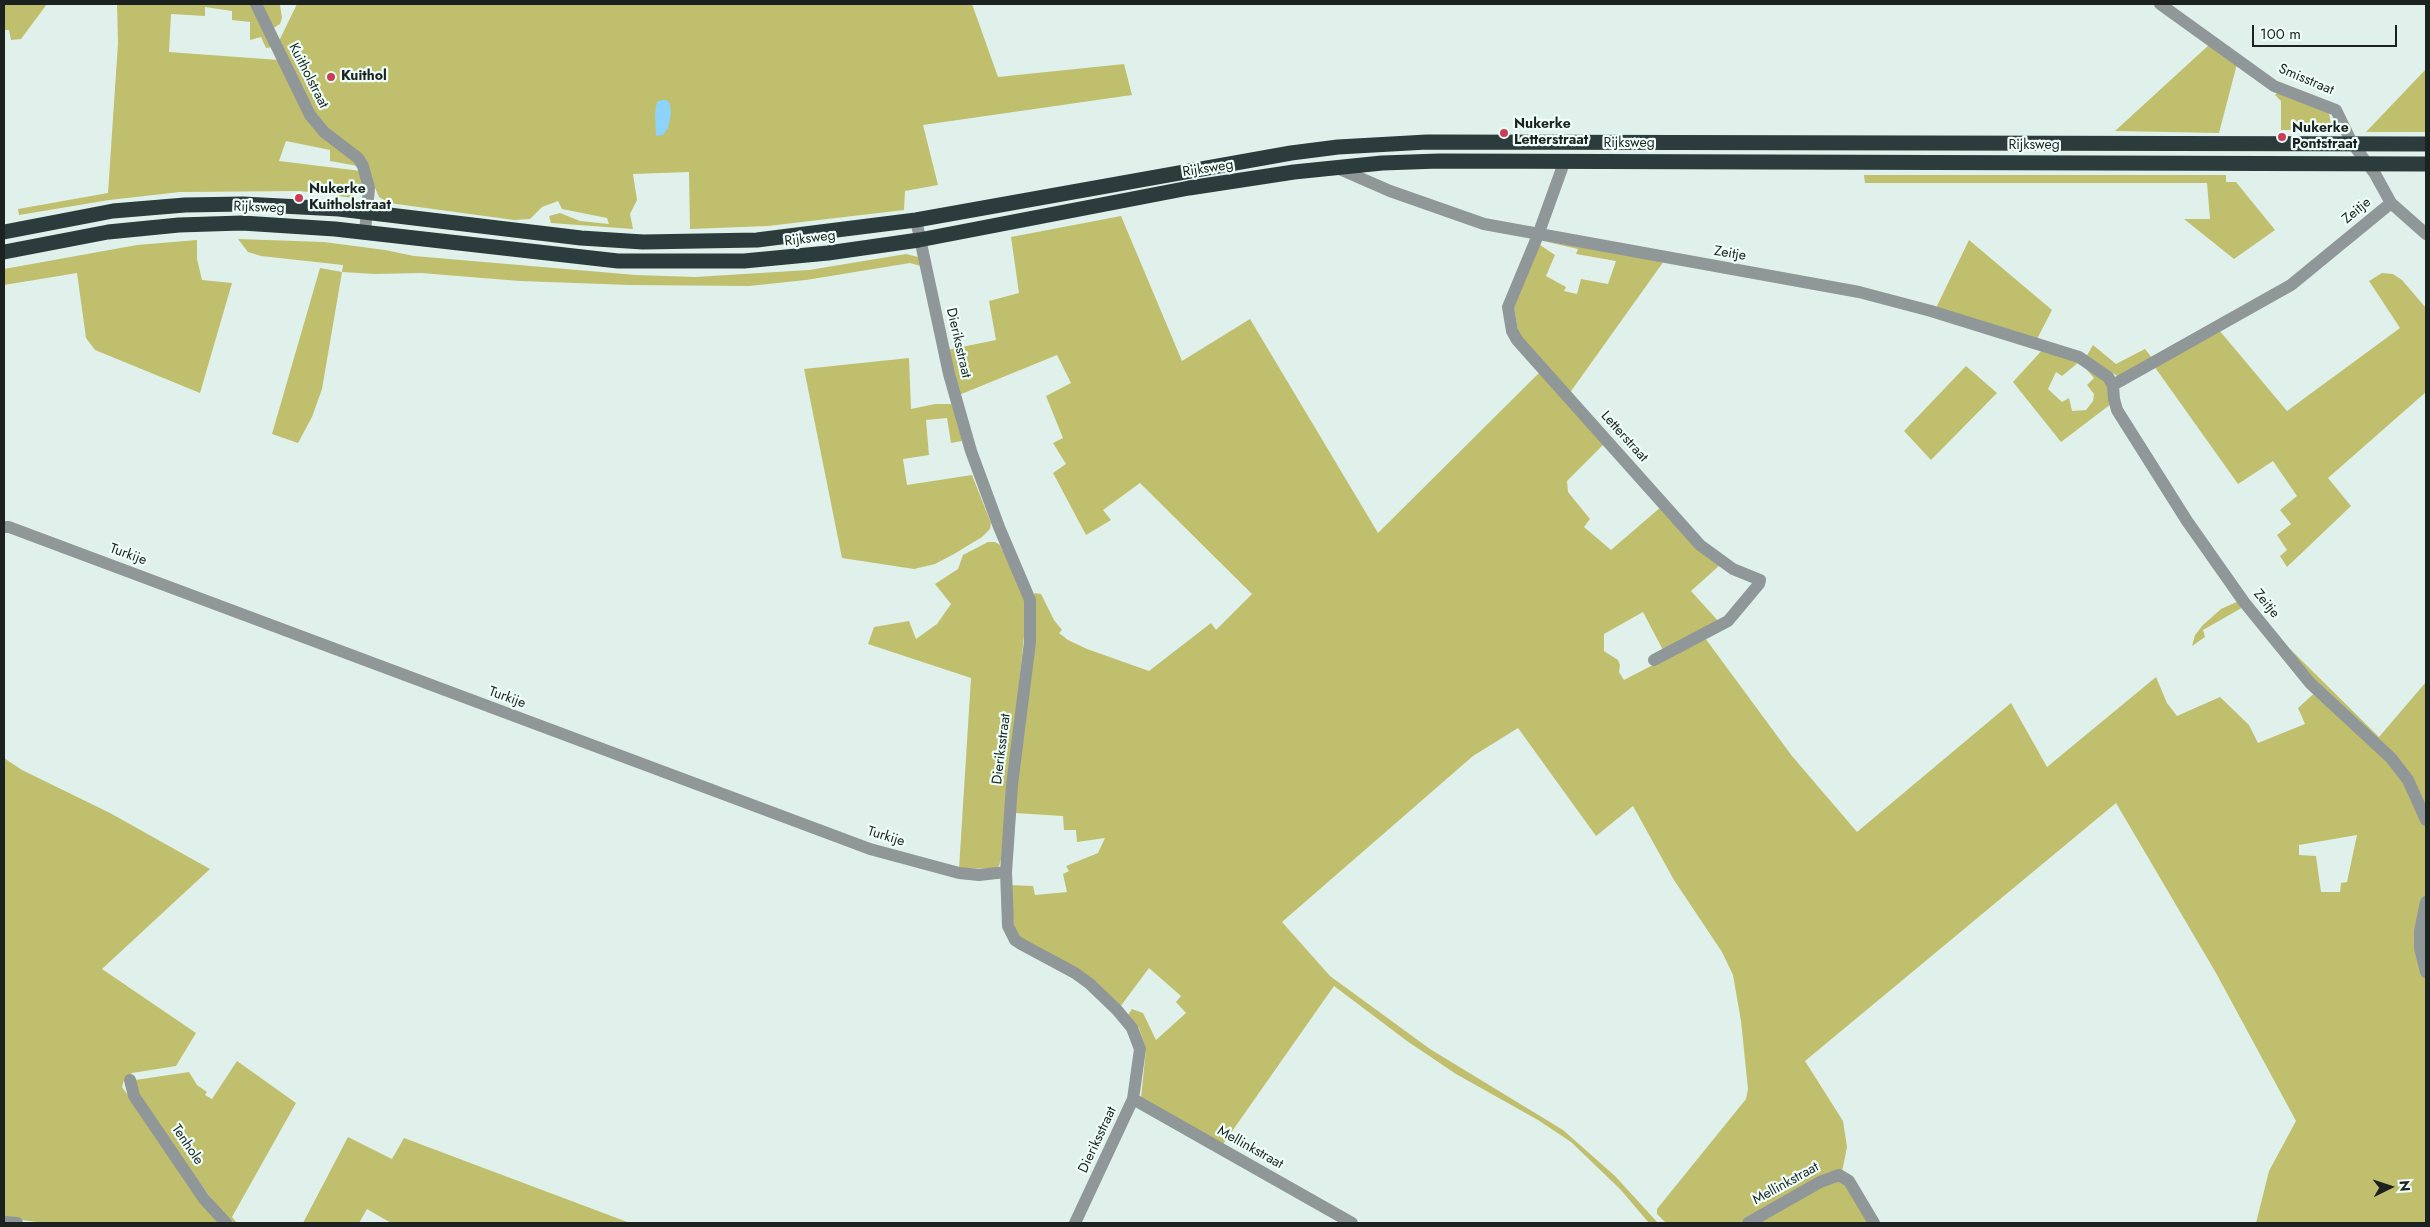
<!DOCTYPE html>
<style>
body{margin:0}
#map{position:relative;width:2430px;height:1227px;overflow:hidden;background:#e0f1eb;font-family:Jost,sans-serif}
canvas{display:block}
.frame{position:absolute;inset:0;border:5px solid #1c2220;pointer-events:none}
.north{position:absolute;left:2365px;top:1162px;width:50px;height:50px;-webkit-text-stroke:4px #eefef8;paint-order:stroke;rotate:86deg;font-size:14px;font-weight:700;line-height:20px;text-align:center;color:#1c2220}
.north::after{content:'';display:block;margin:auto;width:18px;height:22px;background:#1c2220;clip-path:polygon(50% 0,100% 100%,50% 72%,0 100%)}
.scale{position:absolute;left:2252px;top:25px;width:145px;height:22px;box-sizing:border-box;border:2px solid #1c2220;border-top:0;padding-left:6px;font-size:15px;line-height:18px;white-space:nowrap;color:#1c2220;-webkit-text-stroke:4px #eefef8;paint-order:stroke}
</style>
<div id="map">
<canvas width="2430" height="1227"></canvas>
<div class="frame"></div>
<div class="north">N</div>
<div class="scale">100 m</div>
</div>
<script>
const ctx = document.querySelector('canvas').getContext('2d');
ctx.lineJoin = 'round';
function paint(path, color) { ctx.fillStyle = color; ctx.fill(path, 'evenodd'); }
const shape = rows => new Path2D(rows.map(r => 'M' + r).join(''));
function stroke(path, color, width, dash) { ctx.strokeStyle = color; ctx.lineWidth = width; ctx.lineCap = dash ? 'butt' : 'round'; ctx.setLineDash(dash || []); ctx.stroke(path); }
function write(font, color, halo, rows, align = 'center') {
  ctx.font = font + ' Jost,sans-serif'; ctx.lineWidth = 4.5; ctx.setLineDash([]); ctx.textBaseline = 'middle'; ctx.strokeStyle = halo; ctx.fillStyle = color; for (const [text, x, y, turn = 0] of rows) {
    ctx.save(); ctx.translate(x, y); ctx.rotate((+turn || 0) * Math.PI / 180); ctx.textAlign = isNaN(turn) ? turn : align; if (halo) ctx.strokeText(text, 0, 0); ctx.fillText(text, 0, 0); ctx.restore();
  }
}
const green = shape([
 [4,4,47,4,21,39,11,40,9,30,4,30],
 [117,4,252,4,273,47,266,48,261,37,250,40,250,22,232,20,232,11,205,7,205,16,171,14,169,52,279,60,306,114,358,166,330,161,330,150,286,141,279,161,361,171,363,182,361,191,353,198,300,191,180,192,109,200,19,215,18,209,108,193,118,43],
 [260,4,280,5,282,18,280,24,272,29],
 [297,4,972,4,998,77,1124,64,1132,95,923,125,938,185,905,191,904,210,768,226,690,229,689,172,633,174,637,200,630,214,633,229,551,223,549,216,560,213,580,221,609,224,607,218,562,209,558,201,542,207,530,219,514,220,389,203,379,197,373,183,317,118,279,41],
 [2210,44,2237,64,2219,133,2115,131],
 [2426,69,2426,132,2366,132],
 [2278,92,2329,113,2331,124,2327,130,2281,130,2281,101,2275,95],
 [1864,175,2226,175,2226,182,2236,182,2275,230,2234,259,2184,219,2210,219,2207,183,1865,183],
 [1121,216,1182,361,1250,319,1378,533,1540,372,1605,443,1567,481,1568,492,1590,519,1584,527,1611,550,1662,506,1720,565,1691,591,1720,623,1664,652,1643,612,1604,634,1604,651,1618,660,1620,665,1619,672,1624,680,1705,638,1792,756,1857,832,2011,703,2047,767,2156,677,2167,703,2177,716,2220,697,2249,725,2258,743,2305,724,2298,708,2320,688,2289,648,2379,737,2426,682,2426,813,2420,811,2426,828,2426,1223,2256,1223,2269,1171,2296,1121,2216,973,2116,803,1805,1061,1843,1121,1847,1147,1842,1172,1828,1173,1740,1223,1666,1223,1657,1214,1657,1209,1746,1099,1748,1089,1741,1021,1733,975,1722,952,1674,880,1633,806,1596,836,1518,728,1473,756,1282,922,1330,976,1430,1049,1563,1130,1615,1176,1658,1223,1649,1223,1620,1189,1571,1142,1538,1120,1456,1074,1407,1041,1334,986,1221,1147,1141,1098,1146,1049,1139,1028,1128,1015,1132,1009,1143,1013,1156,1040,1186,1013,1176,1002,1181,996,1149,968,1120,1007,1026,944,1015,932,1009,885,1033,886,1035,895,1067,892,1063,874,1069,871,1066,866,1098,853,1105,838,1077,842,1076,830,1064,830,1063,816,1014,813,1033,596,1035,593,1041,594,1054,620,1062,630,1059,633,1068,640,1087,649,1149,671,1211,623,1216,630,1252,594,1140,483,1103,510,1111,520,1086,535,1053,473,1066,464,1053,443,1063,438,1046,396,1071,383,1057,355,959,395,947,350,996,340,989,301,1019,293,1011,237],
 [2357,835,2347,882,2341,883,2340,892,2321,892,2316,856,2299,855,2299,845],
 [238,239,324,242,385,250,414,256,636,275,695,277,809,270,906,254,918,257,921,266,910,263,806,280,749,286,630,285,520,281,421,273,375,274,342,272,322,389,312,417,298,443,272,434,320,268,342,272,343,265,261,256,248,252],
 [197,240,197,259,202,280,232,283,200,393,95,350,86,338,77,273,4,285,4,269,137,245],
 [1969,240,2052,310,2037,339,1936,308],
 [1543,241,1664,261,1569,394,1519,337,1513,301,1537,243,1555,255,1546,276,1566,287,1564,291,1577,294,1581,279,1608,284,1616,261,1576,254,1578,249],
 [2382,273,2393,274,2402,280,2426,308,2426,392,2328,478,2351,506,2287,567,2280,556,2287,550,2277,535,2291,524,2280,510,2297,496,2273,461,2238,484,2154,366,2219,330,2287,411,2400,328,2369,281],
 [2093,345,2116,364,2145,349,2152,358,2119,377,2086,357],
 [2044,348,2079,362,2062,376,2056,372,2048,389,2062,402,2069,398,2072,411,2086,410,2093,401,2094,394,2087,385,2094,378,2086,369,2106,378,2111,404,2061,442,2013,382],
 [909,358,911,409,935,404,952,404,962,441,951,443,947,418,926,420,929,455,903,459,907,485,972,475,991,523,990,529,982,537,954,554,935,564,914,569,842,558,804,369],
 [1966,366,1997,393,1931,460,1904,431],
 [988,542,995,542,1000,545,1024,596,1026,617,1001,859,999,866,995,868,959,869,971,678,868,644,874,627,909,621,916,639,937,624,951,604,935,584,958,569,963,555],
 [2241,600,2245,606,2203,630,2205,637,2192,646,2195,635,2203,625,2221,609],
 [4,758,22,770,110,813,210,869,102,969,196,1033,176,1066,132,1073,124,1080,122,1087,222,1223,46,1223,4,1218],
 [237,1061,296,1103,232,1217,237,1223,229,1223,142,1103,135,1080,189,1072,197,1085,207,1092,205,1095,212,1099],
 [348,1137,392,1159,404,1138,630,1223,391,1223,367,1209,359,1223,303,1223],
 [1842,1180,1870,1223,1755,1223,1828,1182]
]);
const water = shape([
 [662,100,667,100,670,104,671,114,668,128,663,135,656,136,655,113,657,102]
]);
const minor = shape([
 [256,4,310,115,324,132,358,158,363,166,369,188,365,232],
 [2160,4,2274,86,2336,110,2352,143,2375,174,2391,203,2426,234],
 [1565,160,1538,235,1508,307,1512,331,1517,340,1700,545,1733,569,1760,580,1759,584,1728,621,1654,660],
 [1335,167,1390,191,1484,224,1859,292,1931,311,2079,357,2108,377,2113,385],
 [2391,203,2291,285,2113,385,2114,399,2117,410,2187,521,2244,602,2310,683,2391,758,2408,780,2426,820],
 [916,220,949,374,971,451,999,527,1030,600,1030,642,1012,785,1006,872,1008,926,1015,940,1021,944,1075,973,1090,984,1117,1010,1132,1028,1140,1049,1133,1099,1075,1223],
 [4,527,9,527,870,849,959,873,979,875,1006,872],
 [2426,902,2420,931,2420,948,2426,972],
 [130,1080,134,1096,204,1199,226,1223],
 [1133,1099,1352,1223],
 [4,1222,17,1223],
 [1748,1223,1820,1182,1839,1175,1849,1181,1874,1223]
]);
const highway = shape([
 [4,232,113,211,185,205,243,204,339,209,581,238,643,242,757,240,916,220,1291,153,1338,147,1427,142,2426,144],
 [4,252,108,232,179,225,242,223,335,229,618,261,744,261,828,253,919,240,1189,188,1294,172,1382,163,1439,161,2426,164]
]);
const markers = [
 [331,77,5,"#cc3b57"],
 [1504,133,5,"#cc3b57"],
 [2282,137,5,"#cc3b57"],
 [299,198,5,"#cc3b57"]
];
const streetNames = [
 ["Kuitholstraat",308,76,63],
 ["Smisstraat",2306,80,23],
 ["Rijksweg",1629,144],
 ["Rijksweg",2034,146],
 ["Rijksweg",1208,169,-9],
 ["Rijksweg",259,208,2],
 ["Zeitje",2357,211,-40],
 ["Rijksweg",810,239,-7],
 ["Zeitje",1730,254,9],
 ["Dieriksstraat",958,343,77],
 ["Letterstraat",1624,437,48],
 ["Turkije",128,555,20],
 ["Zeitje",2266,604,51],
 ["Turkije",507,698,20],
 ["Dieriksstraat",1002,749,-83],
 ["Turkije",886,837,17],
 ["Dieriksstraat",1098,1140,-65],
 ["Tenhole",187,1145,56],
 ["Mellinkstraat",1250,1148,29],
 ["Mellinkstraat",1786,1184,-29]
];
const poiNames = [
 ["Kuithol",341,77],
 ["Nukerke",1514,125],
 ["Letterstraat",1514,141],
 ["Nukerke",2292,129],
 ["Pontstraat",2292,145],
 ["Nukerke",309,190],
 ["Kuitholstraat",309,206]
];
paint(green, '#c0bf6d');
paint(water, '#8dd3fb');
stroke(minor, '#909798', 12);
stroke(highway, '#2c3b3c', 15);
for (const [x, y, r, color] of markers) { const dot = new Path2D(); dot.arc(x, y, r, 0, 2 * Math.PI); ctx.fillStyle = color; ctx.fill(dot); stroke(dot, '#eefef8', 2); }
write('14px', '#1c2220', '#eefef8', streetNames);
write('bold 14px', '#1c2220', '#eefef8', poiNames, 'left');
</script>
